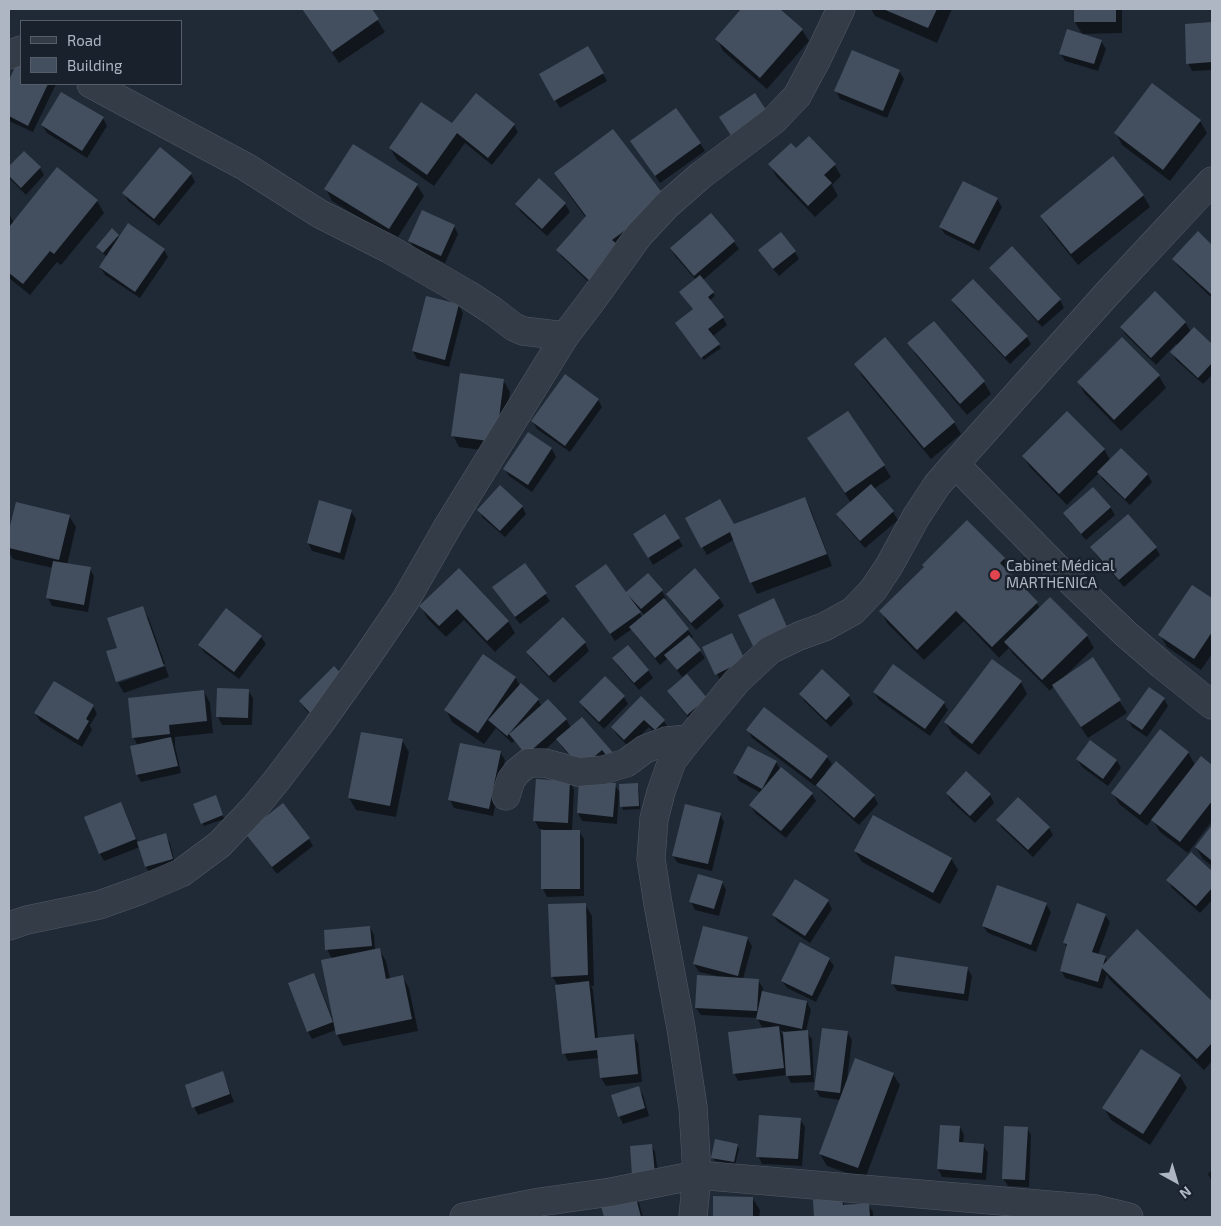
<!DOCTYPE html>
<meta charset="utf-8">
<style>
body{margin:0}
#map{position:relative;width:1221px;height:1226px;overflow:hidden;background:#202a37;font-family:"Exo 2",sans-serif}
canvas{display:block}
.frame{position:absolute;inset:0;border:10px solid #aeb6c4;pointer-events:none}
.legend{position:absolute;left:20px;top:20px;width:162px;height:65px;box-sizing:border-box;background:#19212c;border:1px solid #555d69;margin:0;padding:6px 9px;list-style:none;font-size:15px;color:#aeb6c4}
.legend li{display:flex;align-items:center;gap:10px;height:25px}
.legend b{width:25px;border:1px solid #555d69}
.north{position:absolute;left:1151px;top:1156px;width:50px;height:50px;-webkit-text-stroke:4px #19212c;paint-order:stroke;rotate:141deg;font-size:14px;font-weight:700;line-height:20px;text-align:center;color:#aeb6c4}
.north::after{content:'';display:block;margin:auto;width:18px;height:22px;background:#aeb6c4;clip-path:polygon(50% 0,100% 100%,50% 72%,0 100%)}
</style>
<div id="map">
<canvas width="1221" height="1226"></canvas>
<div class="frame"></div>
<ul class="legend">
<li><b style="height:6px;background:#343c47"></b>Road</li>
<li><b style="height:14px;background:#434f5f"></b>Building</li>
</ul>
<div class="north">N</div>
</div>
<script>
const ctx = document.querySelector('canvas').getContext('2d');
ctx.lineJoin = 'round';
function paint(path, color) { ctx.fillStyle = color; ctx.fill(path, 'evenodd'); }
const shape = rows => new Path2D(rows.map(r => 'M' + r).join(''));
function stroke(path, color, width, dash) { ctx.strokeStyle = color; ctx.lineWidth = width; ctx.lineCap = dash ? 'butt' : 'round'; ctx.setLineDash(dash || []); ctx.stroke(path); }
function write(font, color, halo, rows, align = 'center') {
  ctx.font = font + ' "Exo 2",sans-serif'; ctx.lineWidth = 5; ctx.setLineDash([]); ctx.textBaseline = 'middle'; ctx.strokeStyle = halo; ctx.fillStyle = color; for (const [text, x, y, turn = 0] of rows) {
    ctx.save(); ctx.translate(x, y); ctx.rotate((+turn || 0) * Math.PI / 180); ctx.textAlign = isNaN(turn) ? turn : align; if (halo) ctx.strokeText(text, 0, 0); ctx.fillText(text, 0, 0); ctx.restore();
  }
}
const shadow = shape([
 [302,9,370,9,385,32,339,63],
 [743,9,778,9,802,30,809,41,767,89,723,51,717,39],
 [871,9,952,9,937,43,875,16],
 [1075,9,1122,9,1122,33,1082,34,1075,22],
 [1212,23,1212,70,1192,71,1188,63,1186,25],
 [1101,41,1106,49,1098,71,1065,61,1060,53],
 [588,48,607,81,560,108,540,75],
 [21,58,21,84,56,84,33,132,9,121,9,83],
 [899,71,904,79,887,118,840,99,836,91],
 [1153,85,1200,121,1207,133,1170,181,1122,145,1116,133],
 [103,118,107,126,87,158,47,133,42,125],
 [452,125,514,125,518,132,492,165,465,143,434,186,397,160,390,148],
 [700,143,705,151,660,183,636,148],
 [24,153,40,168,44,175,26,195,9,178,9,168],
 [770,164,834,164,841,176,832,185,838,196,815,217,776,176],
 [191,174,195,182,159,226,128,201,124,193],
 [555,174,666,200,598,291,562,257,557,250,586,218,562,185],
 [539,180,565,204,570,212,547,236,521,212,516,204],
 [417,185,424,196,396,240,332,201,326,189],
 [1143,195,1150,207,1078,265,1048,228,1041,216],
 [997,199,1002,207,979,251,945,234,940,227],
 [97,201,104,213,61,265,57,262,30,295,9,278,9,214,14,223],
 [454,226,458,234,445,263,414,249,410,241],
 [1198,233,1212,246,1212,298,1178,266,1174,259],
 [118,236,119,239,164,250,168,257,140,298,105,275,100,267,107,257,99,250,97,247],
 [734,242,739,249,703,280,715,296,709,301,723,318,727,325,712,337,721,348,704,360,681,331,676,323,694,309,696,280,675,256,671,248],
 [795,252,799,259,779,276,764,258],
 [991,268,1060,300,1064,308,1042,327,995,275],
 [952,301,1027,337,1031,344,1010,364,957,308],
 [459,306,463,313,449,367,417,359,413,351],
 [1185,322,1191,332,1194,328,1212,346,1212,375,1203,384,1176,360,1172,352,1178,346,1176,344,1156,365,1126,335,1121,328],
 [933,323,984,382,991,394,967,415,916,355,909,343],
 [885,339,954,422,961,434,931,459,862,376,856,364],
 [1122,339,1159,376,1166,388,1121,431,1085,394,1078,382],
 [503,380,510,392,502,453,459,447,453,435],
 [598,400,602,407,570,452,537,429,532,421],
 [847,412,884,466,891,477,874,489,893,512,898,520,865,548,842,522,838,514,851,503,816,450],
 [528,434,552,449,556,457,532,492,509,476,505,469],
 [1104,449,1110,460,1121,449,1148,475,1152,482,1130,505,1103,480,1099,473,1067,505,1030,467,1023,456],
 [805,498,811,510,832,566,757,594,751,582,735,539,707,555,686,519,734,526],
 [16,504,69,516,76,527,67,565,90,569,94,576,88,612,52,606,48,598,53,568,13,559,9,552,9,535],
 [522,506,526,514,505,537,483,518,479,510],
 [1110,507,1115,515,1086,540,1069,521,1065,514],
 [351,511,356,519,344,560,312,551,308,543],
 [664,516,683,546,653,565,635,534],
 [1092,547,1156,548,1160,555,1124,587,1096,555],
 [1004,559,1011,570,1008,573,1037,603,1040,609,1087,636,1094,648,1064,677,1065,678,1093,659,1127,713,1088,738,1054,686,1050,691,1013,654,1009,648,999,658,964,621,924,660,887,623,881,611],
 [524,565,550,601,520,624,498,595,494,588],
 [459,570,508,621,515,633,495,652,464,620,446,637,427,618,421,606],
 [648,575,662,591,666,599,664,600,688,630,693,637,691,639,705,658,682,677,668,658,660,665,635,635,632,629,615,641,576,586,626,594],
 [638,608,645,616,643,618,637,609],
 [1192,586,1212,600,1212,654,1201,670,1167,647,1160,635],
 [667,594,719,598,724,606,696,630,672,602],
 [142,607,149,619,165,664,118,680,118,682,108,652,118,649],
 [261,637,266,644,239,679,204,652,199,645],
 [585,643,589,651,554,683,532,660,527,652],
 [704,648,748,668,721,682],
 [483,656,516,678,520,686,521,685,538,700,542,706,566,719,571,728,615,757,586,775,562,747,557,739,532,761,514,741,512,743,496,728,484,744,452,722,446,710],
 [614,658,648,670,653,678,639,690,618,666],
 [165,666,169,677,124,693,118,683],
 [334,668,317,721,305,709,300,702],
 [1021,682,1027,694,979,755,952,734,945,722],
 [248,690,253,698,252,725,222,725,218,717],
 [668,691,706,698,692,722,673,699],
 [204,692,210,703,213,733,175,737,175,746,181,773,141,782,137,775,138,746,133,737],
 [874,692,944,703,948,710,930,736,879,700],
 [800,694,849,696,853,704,831,727,805,702],
 [624,697,628,704,604,729,585,710,580,702],
 [641,698,664,721,668,728,659,737,649,727,629,747,617,735,612,727],
 [1164,699,1168,706,1147,737,1132,727,1128,719],
 [93,706,97,714,90,725,92,730,82,747,40,721,35,713],
 [748,730,827,757,832,764,825,773,874,796,878,804,859,825,822,792,817,784,815,786,752,738],
 [402,740,409,752,396,817,356,810,349,798],
 [1091,741,1117,761,1121,768,1108,786,1082,767,1077,759],
 [500,752,505,760,493,816,454,808,450,800],
 [1188,752,1195,765,1201,758,1212,767,1212,821,1188,853,1160,832,1152,819,1147,826,1119,804,1113,793],
 [776,762,780,769,812,794,816,801,786,838,755,813,751,806,761,793,739,781,735,773],
 [570,782,574,790,572,831,579,831,584,839,584,896,547,897,543,889,543,829,539,829,535,821],
 [581,782,615,785,621,794,637,784,639,788,640,809,623,810,622,806,621,796,619,796,617,824,582,821,578,813],
 [947,793,990,795,994,803,975,823,951,801],
 [217,800,224,819,204,826,202,823],
 [121,804,125,811,138,843,165,835,170,843,176,867,150,874,146,867,140,847,104,861,100,854,86,818],
 [720,814,724,822,712,871,678,863,673,856],
 [998,821,1049,828,1053,835,1033,857,1002,828],
 [1212,827,1212,866,1203,859,1196,848],
 [309,839,313,846,277,874,251,840],
 [855,851,951,858,958,870,940,904,862,862],
 [1191,854,1212,873,1212,900,1200,913,1172,888,1168,880],
 [722,882,726,890,719,916,695,910,691,902],
 [828,901,832,909,810,943,778,922,773,915],
 [585,904,592,916,594,986,591,986,593,990,598,1039,633,1035,638,1043,642,1082,606,1086,601,1078,599,1058,568,1061,564,1053,558,986,552,976],
 [1046,904,1051,912,1036,952,988,933,983,926],
 [1105,915,1110,922,1098,955,1105,957,1108,962,1137,931,1212,1003,1212,1061,1204,1070,1109,979,1107,974,1102,989,1065,978,1061,970,1067,948,1064,942],
 [370,927,374,935,375,950,379,949,386,961,390,979,402,976,409,988,418,1031,343,1046,337,1034,336,1030,312,1039,308,1032,313,975,318,982,333,1020,334,1020,332,959,327,949],
 [747,938,752,946,743,979,758,980,763,988,762,993,807,1002,811,1010,806,1031,812,1039,814,1082,791,1083,787,1075,738,1081,734,1073,768,1028,762,1027,757,1018,701,1015,696,1008,717,976,699,972,694,964],
 [780,1031,784,1031,785,1038],
 [829,959,834,966,816,1002,787,988,782,981],
 [967,968,972,976,968,1001,897,991,892,983],
 [847,1032,852,1040,847,1080,893,1074,900,1085,865,1179,827,1166,820,1154,840,1100,820,1097,815,1089],
 [222,1073,226,1081,234,1102,198,1115,194,1107,186,1086],
 [1180,1076,1187,1088,1150,1145,1111,1120,1104,1108],
 [638,1088,643,1095,649,1116,623,1124,619,1116],
 [800,1119,805,1127,802,1166,762,1164,758,1156],
 [941,1126,960,1127,964,1135,963,1144,983,1145,988,1153,986,1180,942,1177,938,1169],
 [1027,1128,1031,1135,1029,1187,1008,1186,1003,1178],
 [651,1145,655,1152,659,1180,638,1182],
 [737,1145,739,1149,735,1165,715,1161,713,1157],
 [1212,1170,1212,1182,1208,1174],
 [635,1195,639,1203,643,1217,605,1217,602,1204],
 [714,1198,753,1199,760,1210,759,1217,714,1217],
 [842,1200,845,1206,868,1205,873,1212,873,1217,815,1217,814,1201]
]);
const building = shape([
 [302,9,372,9,379,19,332,52],
 [741,9,780,9,803,29,760,78,715,39],
 [883,9,937,9,928,28],
 [1074,9,1116,9,1116,22,1074,22],
 [1212,22,1212,62,1186,64,1185,24],
 [1067,29,1102,40,1094,64,1059,54],
 [588,46,604,73,554,101,539,74],
 [852,50,900,70,883,111,834,91],
 [21,54,21,84,48,84,28,126,9,116,9,80],
 [1152,83,1201,120,1163,170,1114,133],
 [61,92,104,117,82,151,41,125],
 [476,93,515,124,488,158,457,133,427,175,389,148,421,102,452,123],
 [755,93,770,116,734,140,719,117],
 [676,108,701,143,655,176,630,141],
 [613,129,667,199,612,240,624,250,593,284,556,250,586,216,554,173],
 [809,136,836,164,824,175,832,183,808,206,768,164,791,143,796,148],
 [353,144,418,184,389,229,324,189],
 [160,147,192,173,154,219,122,193],
 [24,151,41,167,21,188,9,176,9,166],
 [1113,156,1144,195,1071,254,1040,216],
 [57,167,98,200,54,254,50,251,23,284,9,273,9,227],
 [539,178,566,203,542,229,515,204],
 [963,181,998,198,974,244,939,227],
 [422,210,455,225,441,256,408,241],
 [711,213,735,241,694,276,670,248],
 [128,223,165,249,135,292,99,267],
 [112,228,119,235,103,253,96,247],
 [1198,231,1212,245,1212,295,1172,259],
 [781,232,796,251,773,269,758,250],
 [1012,246,1061,299,1038,321,989,268],
 [700,275,714,292,708,297,724,317,708,329,720,344,701,358,675,323,693,309,679,292],
 [973,279,1028,336,1005,357,951,300],
 [1155,291,1186,322,1151,358,1120,327],
 [426,296,459,304,445,360,412,351],
 [934,321,985,381,960,404,907,343],
 [1194,327,1212,344,1212,363,1198,378,1170,352],
 [885,337,955,422,924,448,854,364],
 [1122,337,1160,375,1114,420,1077,382],
 [460,373,504,379,496,442,451,436],
 [565,374,599,399,565,446,531,421],
 [848,411,885,465,845,493,807,438],
 [1067,411,1105,449,1059,494,1022,456],
 [528,432,552,448,528,485,503,469],
 [1121,448,1148,474,1125,499,1097,472],
 [871,484,894,511,860,541,836,514],
 [500,485,523,506,500,531,477,510],
 [1093,487,1111,507,1081,534,1063,513],
 [805,497,827,554,750,583,730,532,701,548,685,518,720,499,734,524],
 [319,500,352,510,340,553,307,543],
 [16,502,70,515,59,560,9,548,9,530],
 [665,514,680,538,648,558,633,534],
 [1128,514,1157,547,1119,580,1090,547],
 [967,520,1005,558,1000,563,1038,602,992,647,956,611,917,650,879,611,924,567,922,565],
 [53,561,91,567,84,605,46,598],
 [525,563,547,593,515,617,492,587],
 [606,564,626,592,648,573,663,590,641,609,628,595,641,612,610,634,575,586],
 [459,568,509,621,487,641,457,609,439,626,419,606],
 [695,568,720,598,691,623,666,594],
 [1192,585,1212,598,1212,632,1194,659,1158,635],
 [1050,597,1088,635,1042,680,1004,642],
 [664,598,689,629,655,658,629,627],
 [774,598,788,629,753,646,738,615],
 [143,606,164,666,116,682,106,651,117,648,107,618],
 [226,608,262,636,234,672,198,645],
 [563,617,586,642,549,676,526,652],
 [732,633,745,660,715,675,702,647],
 [689,635,701,650,677,670,664,655],
 [628,645,649,670,634,683,612,658],
 [483,654,516,677,478,733,444,710],
 [1093,657,1121,700,1081,727,1052,685],
 [992,659,1022,681,972,744,944,722],
 [893,664,945,702,925,729,873,692],
 [334,666,347,680,312,715,299,701],
 [822,669,850,695,826,720,799,694],
 [687,674,707,698,687,715,667,691],
 [605,676,625,696,599,722,579,702],
 [54,681,94,705,86,719,89,721,78,740,34,713],
 [521,683,539,699,507,736,488,720],
 [1149,687,1165,698,1142,730,1126,719],
 [217,688,249,689,248,718,216,717],
 [204,690,207,721,169,725,170,734,132,738,128,698],
 [641,696,665,720,655,730,644,720,624,740,611,727],
 [548,699,567,719,526,755,509,734],
 [764,707,828,756,811,779,746,730],
 [582,717,616,756,611,761,602,750,581,768,556,739],
 [1160,729,1189,752,1140,815,1111,793],
 [361,732,403,739,390,806,348,798],
 [171,737,178,766,136,775,130,746],
 [1090,740,1117,760,1103,779,1076,759],
 [460,743,501,751,489,809,448,800],
 [748,746,777,761,762,789,733,773],
 [1201,756,1212,765,1212,801,1180,842,1151,820],
 [836,761,875,795,854,818,816,785],
 [781,767,813,793,781,831,749,805],
 [966,771,991,794,970,816,946,793],
 [536,779,570,781,568,823,533,821],
 [579,781,616,783,613,817,577,813],
 [638,783,639,806,620,807,619,784],
 [216,795,223,815,201,824,193,804],
 [1018,797,1050,827,1028,850,996,820],
 [121,802,136,839,99,854,84,817],
 [283,803,310,838,272,867,245,833],
 [685,804,721,813,708,864,672,856],
 [873,815,952,858,933,893,854,851],
 [1212,825,1212,861,1195,847],
 [541,830,580,830,580,889,541,889],
 [166,833,173,859,145,867,137,842],
 [1191,852,1212,871,1212,888,1196,906,1166,880],
 [698,874,723,881,714,909,689,902],
 [795,879,829,900,805,936,772,915],
 [997,885,1047,903,1031,945,982,926],
 [586,903,588,975,551,977,548,904],
 [1077,903,1106,914,1092,952,1106,956,1103,965,1137,929,1212,1001,1212,1043,1197,1059,1102,968,1098,982,1060,971,1067,944,1063,943],
 [370,926,372,946,325,950,324,930],
 [703,926,748,937,738,976,693,964],
 [800,942,830,958,812,996,781,981],
 [380,948,386,979,403,975,412,1019,336,1035,321,960],
 [895,956,968,967,964,994,891,984],
 [314,973,333,1022,307,1032,288,983],
 [697,975,759,979,757,1011,695,1008],
 [589,981,595,1038,634,1034,638,1074,600,1078,597,1050,562,1054,555,985],
 [762,991,807,1001,802,1029,756,1019],
 [779,1026,784,1068,733,1074,728,1032],
 [822,1028,848,1031,840,1093,814,1090],
 [808,1030,811,1075,786,1076,783,1032],
 [1141,1049,1181,1075,1143,1134,1102,1108],
 [855,1058,894,1073,858,1168,819,1154],
 [223,1071,230,1094,192,1108,185,1085],
 [639,1086,645,1108,618,1117,611,1095],
 [759,1115,801,1118,798,1159,756,1157],
 [940,1125,960,1126,959,1142,984,1144,982,1173,937,1169],
 [1004,1126,1028,1127,1025,1180,1002,1179],
 [715,1139,738,1144,734,1162,711,1158],
 [652,1144,655,1173,632,1175,630,1146],
 [635,1194,641,1217,604,1217,600,1203],
 [713,1196,753,1197,753,1217,713,1217],
 [842,1198,843,1205,869,1203,870,1217,814,1217,813,1200]
]);
const minor = shape([
 [9,55,21,50],
 [91,84,246,167,320,214,389,249,467,294,493,311,514,327,523,331,565,336],
 [955,464,1055,566,1126,634,1162,665,1212,705],
 [506,796,511,780,517,772,528,763,545,763,578,772,603,770,626,763,645,749,666,741,689,739],
 [9,926,27,920,99,905,141,890,181,873,220,844,254,808,277,780,318,726,367,657,405,601,448,526,565,336,593,299,639,235,667,205,700,176,773,121,797,96,817,59,841,9],
 [464,1217,540,1202,611,1192,697,1175,1096,1209,1129,1217],
 [693,1217,697,1175,693,1107,681,1028,658,904,651,859,654,819,661,792,672,761,689,739,737,681,770,650,799,636,824,627,853,611,873,590,889,566,916,517,937,485,955,464,1105,296,1212,181]
]);
const markers = [
 [995,575,6,"#e0444e"]
];
const poiNames = [
 ["Cabinet Médical",1006,566],
 ["MARTHENICA",1006,583]
];
paint(shadow, '#0007');
paint(building, '#434f5f');
stroke(minor, '#515965', 29);
stroke(minor, '#343c47', 28);
for (const [x, y, r, color] of markers) { const dot = new Path2D(); dot.arc(x, y, r, 0, 2 * Math.PI); ctx.fillStyle = color; ctx.fill(dot); stroke(dot, '#19212c', 2); }
write('15px', '#aeb6c4', '#19212c', poiNames, 'left');
</script>
